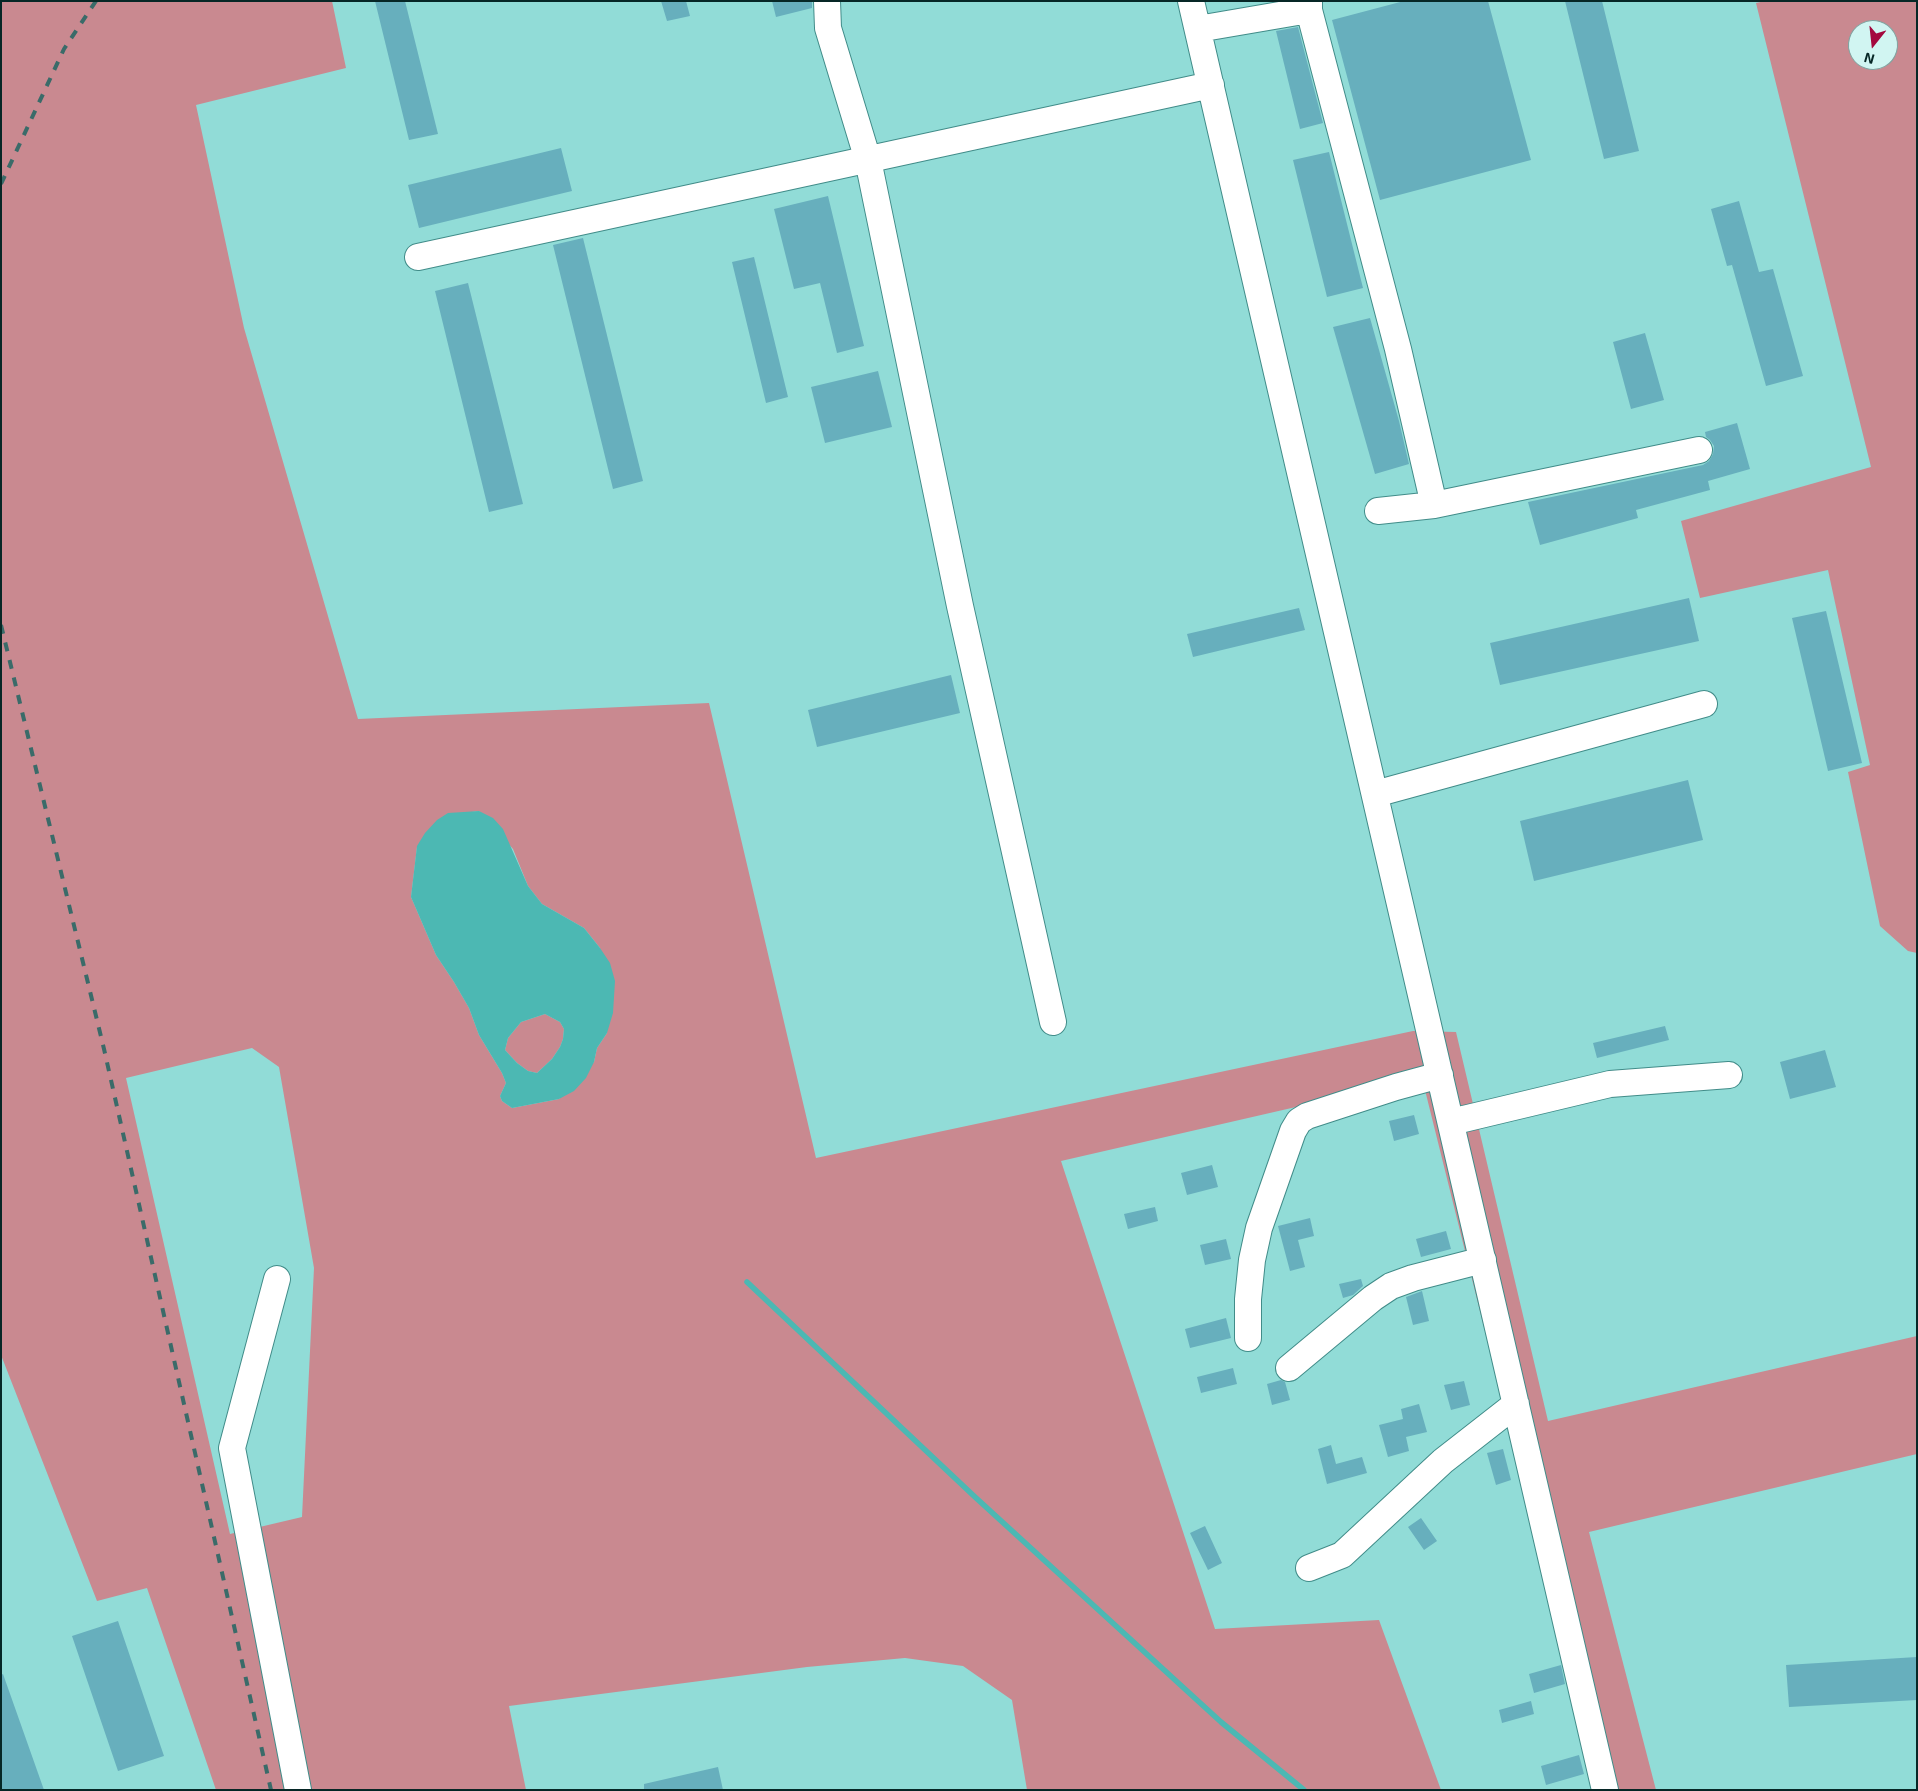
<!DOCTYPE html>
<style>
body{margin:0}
#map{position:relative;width:1918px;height:1791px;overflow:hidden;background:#91dcd7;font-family:"Exo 2",sans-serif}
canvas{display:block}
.frame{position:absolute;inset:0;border:2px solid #062726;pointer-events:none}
.north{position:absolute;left:1848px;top:20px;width:50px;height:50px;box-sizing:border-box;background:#d1f5f2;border:1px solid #80a3a0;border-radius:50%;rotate:196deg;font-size:14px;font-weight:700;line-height:20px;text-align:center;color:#062726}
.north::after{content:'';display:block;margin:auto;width:18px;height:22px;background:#a3083e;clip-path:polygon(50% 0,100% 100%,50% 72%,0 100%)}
</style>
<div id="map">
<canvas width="1918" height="1791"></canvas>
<div class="frame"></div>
<div class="north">N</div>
</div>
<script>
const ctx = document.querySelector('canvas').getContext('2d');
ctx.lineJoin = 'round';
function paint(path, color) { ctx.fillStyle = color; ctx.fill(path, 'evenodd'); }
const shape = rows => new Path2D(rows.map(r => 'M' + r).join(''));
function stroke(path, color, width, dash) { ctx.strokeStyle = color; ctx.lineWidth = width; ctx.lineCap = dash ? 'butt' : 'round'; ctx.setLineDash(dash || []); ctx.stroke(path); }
const green = shape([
 [1,1,332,1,346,68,196,105,244,328,358,719,709,703,816,1158,1413,1031,1456,1032,1548,1421,1917,1336,1917,1454,1589,1532,1656,1790,1599,1790,1422,1078,1061,1161,1215,1629,1379,1620,1441,1790,1027,1790,1012,1700,963,1666,905,1658,807,1667,509,1706,526,1790,216,1790,147,1588,97,1601,1,1355],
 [479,811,513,849,528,886,542,904,584,928,600,948,607,1033,597,1048,594,1062,559,1099,512,1108,502,1101,500,1096,506,1083,502,1073,479,1035,469,1008,454,982,436,955,411,897,417,847,464,813],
 [252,1048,279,1067,314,1268,302,1517,230,1534,126,1078],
 [1765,1,1917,1,1917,953,1908,951,1880,926,1848,772,1870,765,1828,570,1700,598,1681,521,1871,467,1756,3],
 [1858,30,1888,30,1888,60,1858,60],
 [545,1014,560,1022,564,1029,563,1039,560,1047,552,1059,537,1073,528,1071,517,1063,505,1050,508,1038,521,1022]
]);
const water = shape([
 [479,811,493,818,503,829,528,886,542,904,584,928,600,948,610,963,615,981,613,1013,607,1033,597,1048,594,1062,586,1078,574,1091,559,1099,512,1108,502,1101,500,1096,506,1083,502,1073,479,1035,469,1008,454,982,436,955,411,897,417,846,425,833,437,820,448,813],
 [545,1014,560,1022,564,1029,563,1039,560,1047,552,1059,537,1073,528,1071,517,1063,505,1050,508,1038,521,1022]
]);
const stream = shape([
 [747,1282,975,1497,1221,1722,1304,1790]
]);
const building = shape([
 [375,1,405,1,438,134,409,140],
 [661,1,686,1,690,16,667,21],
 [772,1,812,1,812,8,776,17],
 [1404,1,1488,1,1531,160,1380,200,1332,20],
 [1565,1,1602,1,1639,151,1604,159],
 [1298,27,1323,123,1300,129,1276,31],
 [561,148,572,191,419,228,408,185],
 [1329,152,1363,288,1327,297,1293,160],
 [828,196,864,346,837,353,820,283,794,289,774,209],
 [1739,201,1759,272,1773,269,1803,376,1766,386,1732,265,1727,266,1711,209],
 [583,238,643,481,613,489,553,245],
 [754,257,788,397,766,403,732,262],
 [468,283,523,504,489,512,435,291],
 [1370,318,1399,421,1409,464,1375,474,1333,327],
 [1645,333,1664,400,1631,409,1613,342],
 [878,371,892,427,825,443,811,387],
 [1737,423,1750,469,1708,481,1710,490,1636,510,1638,518,1540,545,1528,502,1703,465,1709,461,1713,454,1714,446,1710,440,1706,437,1705,432],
 [1689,598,1699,641,1500,685,1490,643],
 [1299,608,1305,630,1193,657,1187,634],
 [1826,611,1862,763,1828,771,1792,618],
 [951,675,960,713,817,747,808,710],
 [1688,780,1703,840,1534,881,1520,821],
 [1665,1026,1669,1040,1597,1058,1593,1043],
 [1825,1050,1836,1087,1790,1099,1780,1062],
 [1414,1115,1419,1134,1394,1141,1389,1121],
 [1212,1165,1218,1187,1187,1195,1181,1173],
 [1155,1207,1158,1221,1128,1229,1124,1214],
 [1310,1218,1314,1236,1298,1240,1305,1267,1290,1271,1278,1226],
 [1446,1231,1451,1249,1421,1257,1416,1239],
 [1226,1239,1231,1259,1205,1265,1200,1245],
 [1361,1279,1363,1286,1353,1295,1343,1298,1339,1284],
 [1422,1291,1429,1321,1413,1325,1406,1297],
 [1226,1318,1231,1338,1190,1348,1185,1329],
 [1233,1368,1237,1384,1201,1393,1197,1377],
 [1281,1380,1285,1382,1290,1400,1272,1405,1267,1384],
 [1464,1381,1470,1405,1451,1410,1444,1385],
 [1419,1404,1427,1432,1406,1437,1409,1451,1388,1457,1379,1425,1403,1419,1401,1409],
 [1331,1445,1336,1464,1362,1457,1367,1473,1327,1484,1318,1449],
 [1503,1449,1511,1480,1496,1485,1487,1453],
 [1421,1518,1437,1541,1424,1550,1408,1527],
 [1205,1526,1222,1563,1208,1570,1190,1533],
 [118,1621,164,1756,118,1771,72,1636],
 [1917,1657,1917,1700,1789,1707,1786,1665],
 [1561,1665,1565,1684,1534,1693,1529,1674],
 [3,1674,44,1790,1,1790,1,1675],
 [1531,1701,1534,1714,1502,1723,1499,1710],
 [1579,1755,1584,1774,1546,1785,1541,1766],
 [718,1767,723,1790,644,1790,644,1784]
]);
const minor = shape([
 [827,1,828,28,868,160,960,606,1053,1022],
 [1191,1,1605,1790],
 [1309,1,1309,10,1398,349,1434,505],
 [1198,29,1309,10],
 [418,257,1211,85],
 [1378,511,1434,505,1699,450],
 [1375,794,1704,704],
 [1451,1122,1610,1084,1729,1075],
 [277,1279,232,1448,298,1790],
 [1248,1338,1248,1299,1252,1260,1259,1228,1293,1131,1299,1121,1307,1116,1396,1087,1440,1075],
 [1289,1368,1373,1298,1391,1286,1413,1278,1483,1260],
 [1309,1568,1342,1555,1443,1461,1516,1404]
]);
const rail = shape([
 [1,184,64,49,96,1],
 [1,625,104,1049,271,1790]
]);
paint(green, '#c98990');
paint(water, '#4cb8b3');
stroke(stream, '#4cb8b3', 5.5);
paint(building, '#67afbd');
stroke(minor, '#418c89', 28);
stroke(minor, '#fff', 26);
stroke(rail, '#3a6b69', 4, [9, 9]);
</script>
